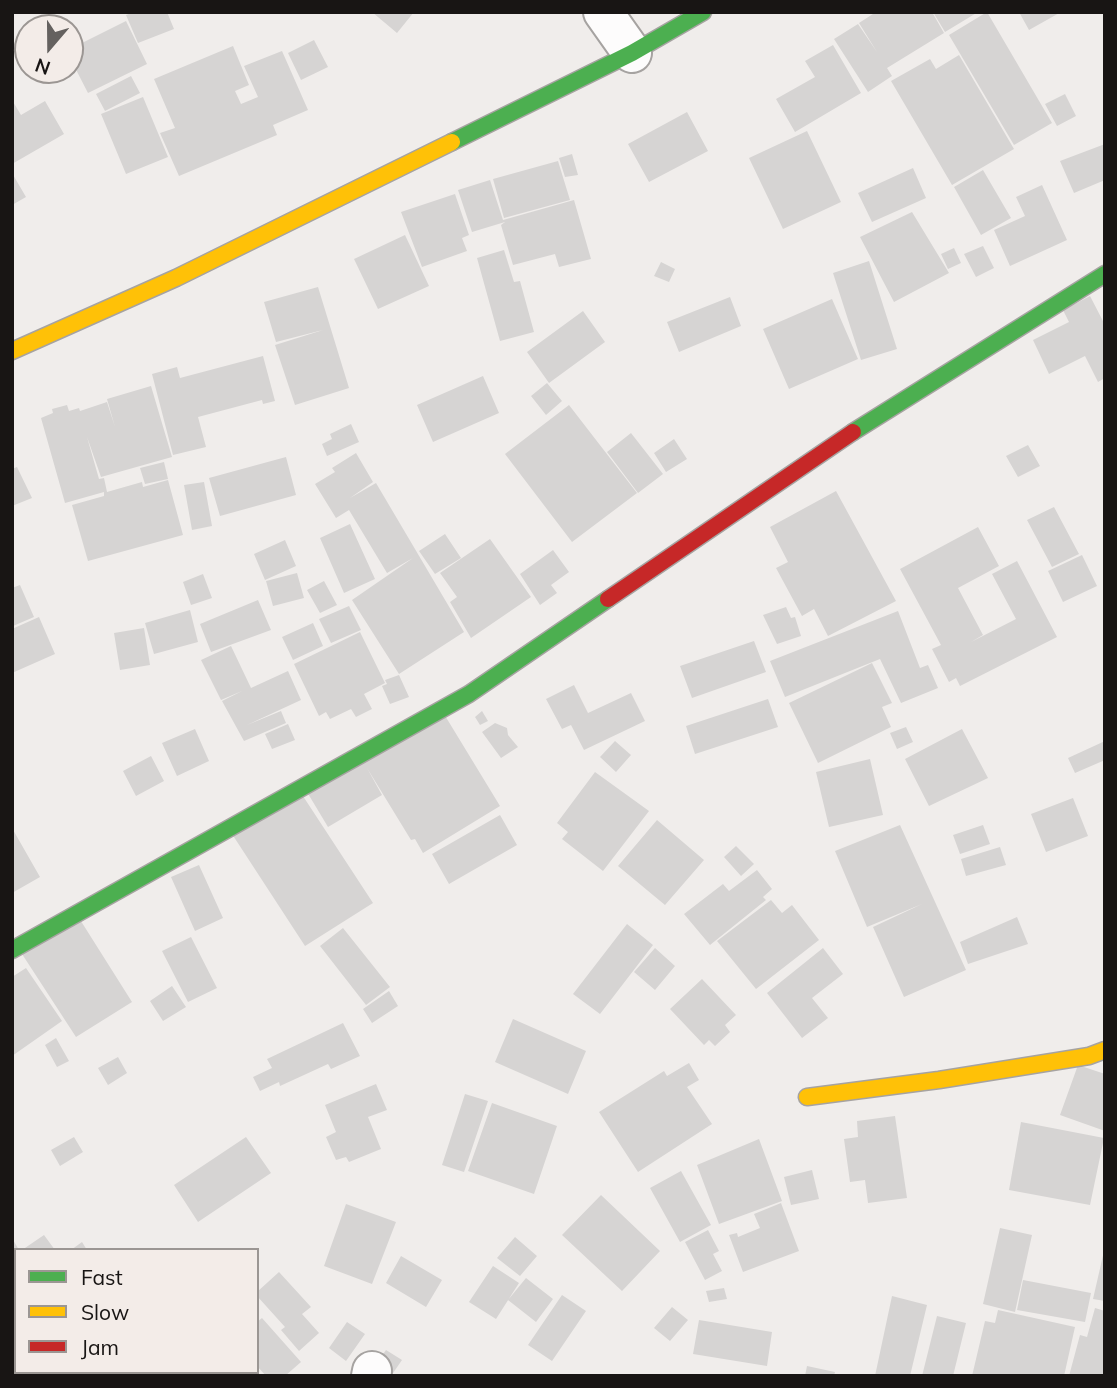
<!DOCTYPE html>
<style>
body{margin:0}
#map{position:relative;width:1117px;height:1388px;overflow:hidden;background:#f0edeb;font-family:Mulish,sans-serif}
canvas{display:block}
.frame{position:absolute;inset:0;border:14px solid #181514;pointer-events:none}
.legend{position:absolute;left:14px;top:1248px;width:245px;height:126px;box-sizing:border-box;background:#f3ece8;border:2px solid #9b9693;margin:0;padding:9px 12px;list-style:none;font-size:21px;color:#181514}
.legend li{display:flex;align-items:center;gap:14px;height:35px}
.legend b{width:35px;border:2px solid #9b9693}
.north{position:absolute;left:14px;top:14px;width:70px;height:70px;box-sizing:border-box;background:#f3ece8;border:2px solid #9b9693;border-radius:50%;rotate:200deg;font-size:19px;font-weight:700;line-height:28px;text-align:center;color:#181514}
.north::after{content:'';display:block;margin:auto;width:24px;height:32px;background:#64615f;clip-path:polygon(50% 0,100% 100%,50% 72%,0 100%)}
</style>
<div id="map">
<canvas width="1117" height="1388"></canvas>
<div class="frame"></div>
<ul class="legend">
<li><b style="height:9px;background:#4caf50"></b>Fast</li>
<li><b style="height:9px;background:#ffc107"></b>Slow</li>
<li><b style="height:9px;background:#c62828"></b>Jam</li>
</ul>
<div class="north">N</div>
</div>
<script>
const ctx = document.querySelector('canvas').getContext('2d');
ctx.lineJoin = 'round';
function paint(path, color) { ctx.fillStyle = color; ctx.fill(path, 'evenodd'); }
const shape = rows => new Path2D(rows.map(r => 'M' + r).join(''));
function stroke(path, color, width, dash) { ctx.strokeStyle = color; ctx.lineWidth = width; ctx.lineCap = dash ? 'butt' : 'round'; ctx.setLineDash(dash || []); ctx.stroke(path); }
const building = shape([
 [134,12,167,12,174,29,138,43,126,15],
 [372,12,414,12,397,33],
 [876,12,932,12,944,33,887,68,892,76,868,92,834,39,858,24,877,52,859,23],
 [933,12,978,12,945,32],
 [987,12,1052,123,1014,145,949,35],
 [1019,12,1061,12,1029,30],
 [126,21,147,64,88,93,70,58,70,49],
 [314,40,328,67,301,80,288,53],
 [833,45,861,93,795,132,776,99,815,77,805,61],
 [233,46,249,85,235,91,241,104,258,97,244,66,282,51,308,110,273,125,277,135,179,176,160,133,175,128,154,79],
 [959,55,1014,149,952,185,891,81,930,59,936,69],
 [131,76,140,93,105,111,96,94],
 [1065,94,1076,116,1057,126,1045,104],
 [143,97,168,157,126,174,101,114],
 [12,100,21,115,45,101,64,134,12,164],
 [687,112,708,151,649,182,628,144],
 [807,131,841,202,783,229,749,158],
 [1105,144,1105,180,1074,193,1060,161],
 [572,154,578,175,565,177,559,158],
 [558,161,570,200,504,218,493,179],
 [913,168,926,198,872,222,858,193],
 [983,170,1011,218,981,235,954,187],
 [12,173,26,197,12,205],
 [490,180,503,220,574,200,591,259,559,267,555,254,513,265,501,225,505,222,472,232,458,190],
 [1042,185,1067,240,1010,266,994,230,1025,216,1016,197],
 [455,194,469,235,462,238,467,251,422,267,401,212],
 [912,212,949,273,894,302,860,237],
 [405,235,429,286,378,309,354,259],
 [983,246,994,268,976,277,964,254],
 [954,248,961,263,948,269,941,254],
 [504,250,514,282,520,281,534,332,500,341,477,258],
 [869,261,897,349,861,360,833,273],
 [661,262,675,269,669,282,654,276],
 [318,287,349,388,295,405,275,345,323,330,276,342,264,302],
 [1090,296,1105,325,1105,378,1098,382,1085,356,1049,374,1033,340,1069,322,1063,310],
 [730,297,741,326,679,352,667,322],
 [832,299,858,359,789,389,763,329],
 [583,311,605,342,549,383,527,352],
 [263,356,275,401,263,404,262,400,198,417,206,447,173,455,152,374,177,367,180,378],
 [483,376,499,413,433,442,417,405],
 [547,383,562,401,546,415,531,396],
 [151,386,172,457,101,477,87,437,99,479,104,478,107,492,142,482,143,487,168,480,183,535,88,561,72,505,104,496,104,492,65,503,41,418,53,413,52,409,67,405,69,411,79,408,80,411,107,402,115,427,107,399],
 [569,405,637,493,572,542,505,454],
 [351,424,359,442,327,456,322,444,332,439,330,434],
 [631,433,663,474,638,493,607,452],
 [674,439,687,459,666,472,654,453],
 [1028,445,1040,466,1018,477,1006,456],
 [356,453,373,482,350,498,376,483,464,632,399,674,352,600,413,558,387,573,349,510,336,518,315,484,335,472,332,468],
 [286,457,296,495,220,516,209,478],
 [164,462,168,479,145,484,140,468],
 [17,467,32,498,12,506,12,469],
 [204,482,212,526,192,530,184,485],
 [836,491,896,601,828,636,814,609,802,616,776,568,788,562,770,527],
 [1054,507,1079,554,1052,567,1027,520],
 [350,524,375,579,344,593,320,538],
 [978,527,999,566,958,588,983,635,971,642,1016,619,992,574,1017,561,1057,637,960,686,956,678,949,682,932,649,941,645,900,569],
 [445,534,461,558,435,574,419,551],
 [490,539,531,597,471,638,450,602,457,597,440,573],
 [285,540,296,566,265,580,254,554],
 [553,550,569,572,551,585,557,593,540,605,520,574],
 [1082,555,1097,586,1063,602,1048,571],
 [297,573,304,598,273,606,266,581],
 [203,574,212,598,191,605,183,582],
 [324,581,337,605,320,613,307,590],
 [20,585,34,617,13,626,12,588],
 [258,600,271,630,211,652,200,624],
 [349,606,361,630,331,643,319,619],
 [786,607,791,618,795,617,801,636,777,644,763,615],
 [190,610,198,642,154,654,145,623],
 [898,611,920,668,928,665,938,688,901,703,880,659,785,697,770,661],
 [39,617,55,654,12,673,12,629],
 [313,623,323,646,293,660,282,637],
 [144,628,150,665,120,670,114,633],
 [360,632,385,683,364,694,372,709,356,717,351,709,330,719,326,712,319,716,294,664],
 [754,641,766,672,692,698,680,666],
 [231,646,251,688,288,671,301,700,247,725,281,711,286,723,244,741,222,701,242,691,221,700,201,660],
 [872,663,892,703,882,707,891,727,818,763,789,703],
 [399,675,409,697,390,704,382,686,387,684,385,680],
 [574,685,588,713,631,693,645,721,584,750,571,725,562,729,546,699],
 [768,699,778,727,695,754,686,726],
 [482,711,488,721,480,725,475,717],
 [444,714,500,806,423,853,415,839,411,840,367,768,382,795,328,827,307,792],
 [495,723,507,728,508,735,518,747,501,758,482,732],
 [288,724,295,740,272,749,265,734],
 [906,727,913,742,897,749,890,733],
 [195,729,209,761,177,776,162,743],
 [962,729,988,778,929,806,905,759],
 [615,741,631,755,616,772,600,757],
 [1105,741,1105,760,1075,773,1068,758],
 [151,756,164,781,136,796,123,771],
 [870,759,883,815,829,827,816,772],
 [595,772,649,811,603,871,562,839,568,832,557,823],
 [299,790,373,903,305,946,232,834],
 [1073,798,1088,836,1046,852,1031,814],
 [500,815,517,845,449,884,432,854],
 [657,820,704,860,665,905,618,866],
 [900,825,966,970,904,997,873,927,922,904,867,927,835,851],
 [983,825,990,844,960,854,953,835],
 [12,828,40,877,12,893],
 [736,846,754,864,741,876,724,857],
 [1000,847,1006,865,966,876,961,859],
 [199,865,223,918,195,931,171,877],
 [757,870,772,889,763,897,766,900,710,945,684,914,723,884,729,891],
 [771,900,782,913,792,905,819,940,756,989,717,941],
 [1017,917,1028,944,968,964,960,942],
 [79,918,132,1002,76,1037,22,954],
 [627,924,653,945,600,1014,573,994],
 [343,928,390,987,366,1005,320,946],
 [191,937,217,988,188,1002,162,951],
 [655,948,675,966,655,990,634,972],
 [823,948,843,974,812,998,828,1018,802,1038,767,993],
 [26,968,62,1021,12,1056,12,977],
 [702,979,736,1015,725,1025,730,1032,715,1046,709,1040,704,1045,670,1009],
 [172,986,186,1007,163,1021,150,1001],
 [389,991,398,1006,372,1023,363,1009],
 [513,1019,586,1051,568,1094,495,1062],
 [343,1023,360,1056,331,1069,328,1064,280,1086,279,1082,260,1091,253,1077,272,1068,267,1059],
 [56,1038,69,1061,57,1067,45,1045],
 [118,1057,127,1073,108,1085,98,1068],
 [689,1063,699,1080,687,1087,712,1124,638,1172,599,1112,664,1071,667,1076],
 [1078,1065,1105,1074,1105,1131,1060,1115],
 [376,1084,387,1110,368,1117,381,1149,349,1162,346,1157,336,1160,326,1137,336,1132,325,1105],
 [465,1094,488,1101,464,1172,442,1165],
 [492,1103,557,1126,534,1194,468,1171],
 [895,1116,907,1198,868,1203,865,1180,850,1182,844,1139,858,1137,857,1121],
 [1021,1122,1104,1138,1090,1205,1009,1190],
 [74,1137,83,1152,60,1166,51,1150],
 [246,1137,271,1173,198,1222,174,1185],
 [759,1139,782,1201,719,1224,697,1165],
 [812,1170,819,1199,791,1205,784,1177],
 [681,1171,711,1225,680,1242,650,1188],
 [601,1195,660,1251,622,1291,562,1235],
 [781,1203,799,1251,743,1272,729,1235,737,1233,738,1237,760,1228,754,1214],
 [346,1204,396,1222,372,1284,324,1266],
 [1000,1228,1032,1235,1015,1312,983,1304],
 [708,1230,719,1251,713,1254,722,1271,705,1280,685,1242],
 [44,1235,55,1250,22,1250],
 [515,1237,537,1256,520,1276,497,1258],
 [12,1238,19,1250,16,1250,16,1281,12,1284],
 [82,1242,87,1250,71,1250],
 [1104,1251,1105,1252,1105,1301,1093,1299],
 [401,1256,442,1280,426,1307,386,1283],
 [493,1266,519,1283,496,1319,469,1302],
 [279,1272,311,1307,302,1314,319,1333,299,1351,281,1330,285,1327,257,1296,257,1292],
 [526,1278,553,1299,536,1322,508,1300],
 [1023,1280,1091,1293,1085,1322,1017,1310],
 [16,1288,16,1322,12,1317,12,1291],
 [724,1288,727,1299,709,1302,706,1291],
 [562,1295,586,1311,552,1361,528,1345],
 [892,1296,927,1305,910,1376,875,1376],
 [672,1307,688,1320,670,1341,654,1328],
 [1095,1308,1105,1311,1105,1376,1069,1376,1080,1335,1087,1337],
 [998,1310,1075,1327,1064,1376,972,1376,985,1321,995,1323],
 [937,1316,966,1323,953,1376,922,1376],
 [262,1318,301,1362,285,1376,266,1376,257,1366,257,1322],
 [699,1320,772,1332,767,1366,693,1354],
 [347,1322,365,1334,346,1361,329,1348],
 [386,1350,402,1360,391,1376,372,1370],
 [807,1366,835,1372,834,1376,805,1376],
 [55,1372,139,1372,134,1376,57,1376],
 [152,1372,249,1372,253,1376,148,1376]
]);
const street = shape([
 [603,12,632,53],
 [371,1376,372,1371]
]);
const fast = shape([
 [452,142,632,53,703,12],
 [853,432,1105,274],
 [12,950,469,694,608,599]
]);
const slow = shape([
 [12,351,176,278,452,142],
 [807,1097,939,1080,1089,1056,1105,1050]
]);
const jam = shape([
 [608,599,853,432]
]);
paint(building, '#d6d4d3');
stroke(street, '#a6a3a1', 42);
stroke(fast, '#a6a3a1', 19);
stroke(slow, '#a6a3a1', 19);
stroke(jam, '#a6a3a1', 19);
stroke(street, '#fdfcfc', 38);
stroke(fast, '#4caf50', 16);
stroke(slow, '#ffc107', 16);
stroke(jam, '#c62828', 16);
</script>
